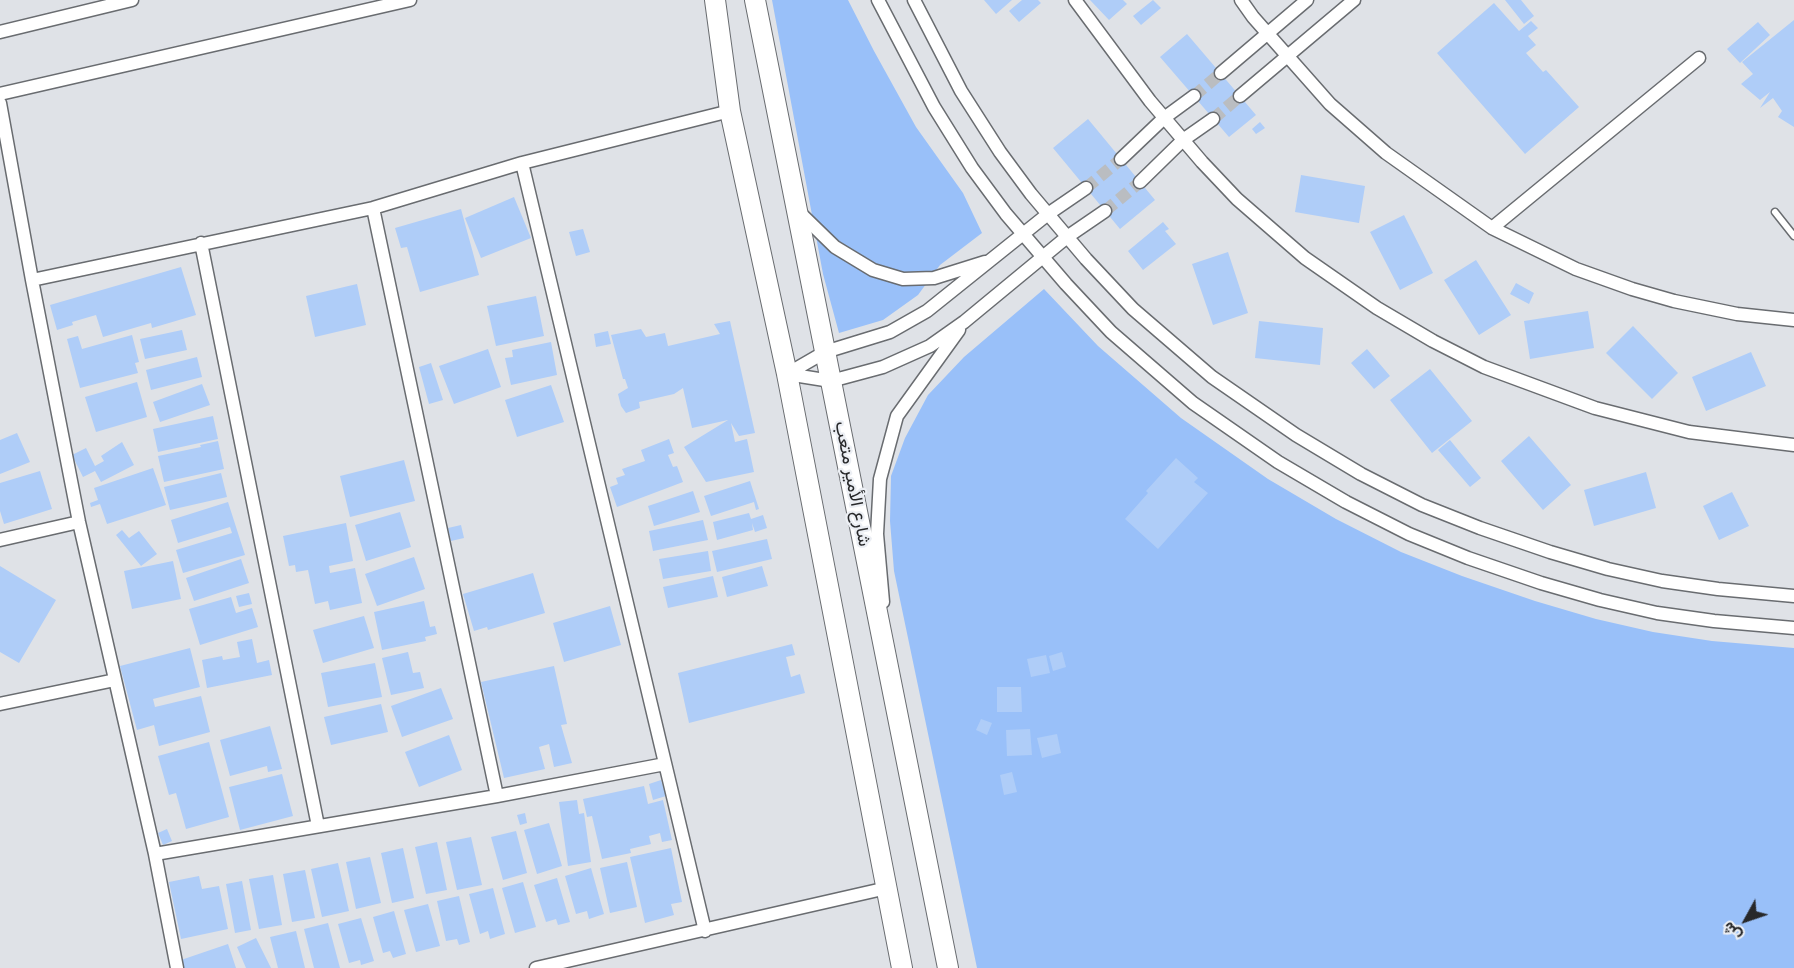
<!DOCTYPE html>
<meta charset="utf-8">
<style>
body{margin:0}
#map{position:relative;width:1794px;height:968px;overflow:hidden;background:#dfe2e7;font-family:"DM Sans",Vazirmatn,sans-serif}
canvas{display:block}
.north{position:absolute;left:1716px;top:890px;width:60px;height:60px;-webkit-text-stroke:4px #eceff4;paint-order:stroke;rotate:230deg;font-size:16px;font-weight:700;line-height:24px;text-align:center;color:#27282a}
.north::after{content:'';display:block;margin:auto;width:21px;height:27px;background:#27282a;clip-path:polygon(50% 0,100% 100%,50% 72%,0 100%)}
</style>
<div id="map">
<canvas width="1794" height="968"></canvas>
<div class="north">ش</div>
</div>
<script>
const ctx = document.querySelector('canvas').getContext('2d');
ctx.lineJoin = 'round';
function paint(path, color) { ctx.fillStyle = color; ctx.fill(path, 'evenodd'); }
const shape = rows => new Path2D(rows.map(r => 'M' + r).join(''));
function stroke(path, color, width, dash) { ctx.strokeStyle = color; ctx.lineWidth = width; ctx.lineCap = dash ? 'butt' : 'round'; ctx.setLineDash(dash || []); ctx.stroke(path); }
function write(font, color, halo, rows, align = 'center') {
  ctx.font = font + ' "DM Sans",Vazirmatn,sans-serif'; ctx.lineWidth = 4.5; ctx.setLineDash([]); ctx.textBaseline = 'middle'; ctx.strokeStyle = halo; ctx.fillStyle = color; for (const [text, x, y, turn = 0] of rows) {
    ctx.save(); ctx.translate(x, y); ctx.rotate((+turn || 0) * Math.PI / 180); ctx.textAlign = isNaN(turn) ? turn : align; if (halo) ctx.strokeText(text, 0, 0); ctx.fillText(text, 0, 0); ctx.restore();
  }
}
const green = shape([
 [772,0,848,0,874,51,916,127,963,193,982,233,940,265,918,295,883,320,839,333,823,274],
 [1044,289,1098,346,1181,418,1268,479,1336,519,1401,552,1462,576,1535,601,1596,619,1653,632,1712,641,1794,648,1794,968,977,968,894,571,890,521,891,476,905,438,928,395,964,357]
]);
const building = shape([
 [984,0,1012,0,996,14],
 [1022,0,1038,0,1041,3,1019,22,1009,11],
 [1090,0,1123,0,1127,4,1109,20],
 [1153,0,1161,8,1141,25,1133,16],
 [1505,0,1521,0,1534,16,1524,24],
 [1494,3,1519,31,1531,21,1538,28,1528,36,1536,45,1526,53,1543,72,1546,70,1579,107,1525,154,1437,53],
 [1794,20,1794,127,1778,117,1782,111,1773,98,1760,108,1770,92,1760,100,1741,84,1753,74,1742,62],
 [1758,22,1770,35,1740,63,1727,49],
 [1187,34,1256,115,1229,137,1160,57],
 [1088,119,1155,200,1120,229,1053,148],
 [1260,122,1265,128,1256,134,1252,129],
 [1301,175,1365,186,1359,223,1295,212],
 [514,197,531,238,481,258,465,218],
 [461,209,479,275,420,292,407,247,401,248,395,228],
 [1404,215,1433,273,1400,290,1370,232],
 [1163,222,1169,229,1165,231,1176,244,1143,270,1128,251],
 [583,229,590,252,576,256,569,232],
 [1228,252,1248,313,1213,325,1192,264],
 [1476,260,1511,315,1479,335,1444,280],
 [181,267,196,315,152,328,151,323,103,337,96,315,72,322,73,325,57,330,50,305],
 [1516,283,1534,293,1529,304,1510,294],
 [357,284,366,325,315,337,306,296],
 [536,296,544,336,496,346,487,306],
 [1588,311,1594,348,1530,359,1524,321],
 [730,321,755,433,739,436,731,423,735,442,747,439,754,472,706,482,684,447,728,420,692,428,683,388,674,394,639,402,640,408,626,413,621,406,618,394,628,388,625,379,623,379,611,335,641,329,646,337,665,333,668,346,720,334,714,324],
 [1259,321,1323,328,1320,365,1255,358],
 [1633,326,1678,373,1652,399,1606,353],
 [182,330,187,350,145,359,140,339],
 [608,331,611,344,596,347,594,334],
 [132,335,139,362,135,363,138,373,80,388,67,339,78,336,82,349],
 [551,342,557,375,511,385,505,358,513,357,512,350],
 [488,349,501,387,454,404,439,366],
 [1367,349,1390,376,1374,389,1351,363],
 [1751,352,1766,386,1706,411,1692,377],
 [197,357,202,377,151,390,146,370],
 [431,363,443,400,429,404,419,367],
 [1430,369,1472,421,1432,453,1390,400],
 [137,382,147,417,96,432,85,397],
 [202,384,210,405,160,422,153,402],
 [551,385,564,422,517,437,505,400],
 [213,416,218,439,158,452,153,429],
 [17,433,30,462,0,474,0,440],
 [1529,436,1571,485,1543,510,1501,461],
 [669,439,674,453,668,455,673,467,677,466,683,482,617,507,610,487,618,484,616,478,625,475,622,469,645,461,641,450],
 [1450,440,1481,478,1470,487,1438,450],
 [218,441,224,469,164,482,158,456,201,447,200,445],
 [122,442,134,465,101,482,95,471,83,477,72,455,86,448,95,466,104,461,101,456],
 [1176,458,1198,478,1194,482,1208,493,1158,549,1125,519,1148,493,1146,491],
 [404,460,415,501,350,517,340,476],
 [153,468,166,505,107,524,100,504,91,507,90,503,98,500,94,488],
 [40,471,52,509,4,524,0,511,0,483],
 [1646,472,1656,508,1594,526,1584,490],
 [221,473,227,497,170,510,164,487],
 [750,481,759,509,756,510,754,502,711,516,704,496],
 [693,491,700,512,654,526,648,506],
 [1732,492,1749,526,1719,540,1703,506],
 [228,502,245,555,183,573,176,550,232,533,230,527,178,543,171,520],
 [400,512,411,547,366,561,355,525],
 [749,513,751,519,763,515,767,528,755,532,752,523,753,530,717,540,713,522],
 [703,520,708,540,653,551,649,531],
 [346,523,353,561,329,566,330,573,355,568,362,603,330,610,328,601,315,604,308,570,296,572,295,565,289,566,283,536],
 [461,525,464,538,451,541,448,528],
 [122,530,129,538,139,531,157,554,141,566,116,535],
 [767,539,772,559,717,572,712,551],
 [708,551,711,571,663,579,659,559],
 [414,557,425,589,377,606,365,574],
 [241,559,249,583,194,601,186,578],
 [173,561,181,599,132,609,124,571],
 [0,566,56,600,19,663,0,652],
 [762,566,768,586,727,597,722,577],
 [533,573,545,613,488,630,487,627,474,631,463,594],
 [713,576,718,597,668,608,663,587],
 [249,593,252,604,239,607,236,596],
 [231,597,236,613,252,608,258,627,200,645,189,609],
 [424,601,430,627,435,626,437,634,425,637,426,641,382,650,374,612],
 [610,606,621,645,564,662,553,623],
 [364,616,374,648,323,663,313,630],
 [252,639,257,663,269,660,272,675,207,688,202,660,222,656,223,660,240,657,237,642],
 [792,644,795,655,786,657,791,677,800,674,805,693,689,723,678,673],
 [190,648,200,687,153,699,155,707,201,696,210,732,159,746,154,725,137,730,120,666],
 [408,652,413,673,420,672,424,688,391,695,382,658],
 [1062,652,1066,667,1053,671,1049,656],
 [1046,655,1050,673,1031,677,1027,659],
 [375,663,382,697,328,707,321,673],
 [554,666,567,724,561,725,572,763,554,767,549,744,539,747,545,769,504,778,481,682],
 [997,687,1021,687,1022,712,997,712],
 [441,688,453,719,402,737,391,706],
 [381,704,388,732,331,745,324,717],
 [981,719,992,723,987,735,976,730],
 [270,726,282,769,268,772,267,766,230,776,220,740],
 [1030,729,1032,755,1007,756,1006,730],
 [1057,734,1061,753,1042,758,1037,738],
 [449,735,462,770,419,787,405,752],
 [209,742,229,817,186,829,176,793,169,795,158,756],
 [1012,772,1017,792,1004,795,1000,775],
 [282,774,293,816,240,830,229,787],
 [661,780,666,796,653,800,649,784],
 [644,786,648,804,663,800,672,840,662,842,660,833,649,836,651,844,630,849,631,853,602,859,592,816,587,817,583,799],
 [577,800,579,814,584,813,591,862,568,866,559,802],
 [525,813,527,823,520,825,517,815],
 [549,823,562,866,537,874,524,830],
 [167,829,172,841,163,845,158,833],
 [516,831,527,873,503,880,491,837],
 [471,837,482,885,457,890,446,842],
 [437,842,447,890,426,894,415,847],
 [403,848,414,898,392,903,381,853],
 [671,848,682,902,671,904,674,915,645,923,630,857],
 [370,857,381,903,356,909,346,862],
 [627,862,637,907,610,913,600,868],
 [338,863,349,911,322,917,311,869],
 [591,868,604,914,589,919,587,911,576,914,565,876],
 [305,870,315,918,292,922,283,874],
 [273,875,282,925,259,929,249,879],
 [199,876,202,889,219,886,228,929,181,939,169,882],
 [557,878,570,922,558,925,556,919,546,922,534,885],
 [242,881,251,930,235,933,226,884],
 [523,882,536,927,515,933,502,888],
 [493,888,505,934,490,939,488,931,480,934,469,894],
 [459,896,470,942,459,945,457,939,446,941,437,901],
 [428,904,440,946,416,952,404,910],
 [394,911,406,954,393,958,390,951,383,953,373,917],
 [361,918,374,961,361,965,360,960,349,963,338,924],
 [328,923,340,968,314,968,304,929],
 [296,931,305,968,278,968,270,937],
 [256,938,271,968,246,968,237,947],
 [228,944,236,968,183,968,181,960]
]);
const minorTunnel = shape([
 [1194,96,1221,73],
 [1213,119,1240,96],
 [1086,188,1121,159],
 [1105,211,1140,182]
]);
const service = shape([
 [1775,212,1794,236]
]);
const minor = shape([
 [878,0,934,107,972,168,1006,214,1066,284,1111,332,1193,403,1278,462,1346,502,1409,534,1468,558,1541,583,1600,600,1657,613,1714,621,1794,628],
 [914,0,961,91,1000,152,1031,194,1086,259,1133,309,1212,377,1296,435,1361,474,1422,505,1480,528,1550,552,1608,569,1662,581,1718,589,1794,596],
 [1075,0,1150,101,1202,162,1237,199,1305,258,1377,308,1433,341,1484,367,1595,408,1689,432,1794,445],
 [1241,0,1253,17,1330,104,1386,153,1492,228,1576,269,1632,289,1674,301,1737,314,1794,320],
 [0,32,132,0],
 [1221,73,1307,0],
 [0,94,410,0],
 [1240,96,1354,0],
 [0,103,32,280,79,522,155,854,177,968],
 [1121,159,1164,118,1194,96],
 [522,163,705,931],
 [1140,182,1183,140,1213,119],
 [373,208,497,796],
 [799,212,835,247,873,270,903,279,934,278,985,262],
 [1492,228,1699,58],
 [201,243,318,826],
 [32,280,373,208,522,163,730,111],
 [787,374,831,381,883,367,930,346,964,322,1067,237,1105,211],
 [787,374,825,352,890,332,927,311,1048,214,1086,188],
 [0,540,79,522],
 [883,602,877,534,880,479,897,416,959,330],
 [0,704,115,680],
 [155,854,497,796,665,764],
 [536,968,887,888]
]);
const primary = shape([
 [715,0,730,111,787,374,902,968],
 [755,0,948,968]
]);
const streetNames = [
 ["شارع الأمير متعب",852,484,79]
];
paint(green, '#99c0f9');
paint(building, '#afcdf8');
stroke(minorTunnel, '#babdc1', 12, [12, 6]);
stroke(service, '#696c70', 9);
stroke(minor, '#696c70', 15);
stroke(primary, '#696c70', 22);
stroke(service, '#fff', 6);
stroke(minor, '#fff', 12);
stroke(primary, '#fff', 20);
write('18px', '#27282a', '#eceff4', streetNames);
</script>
